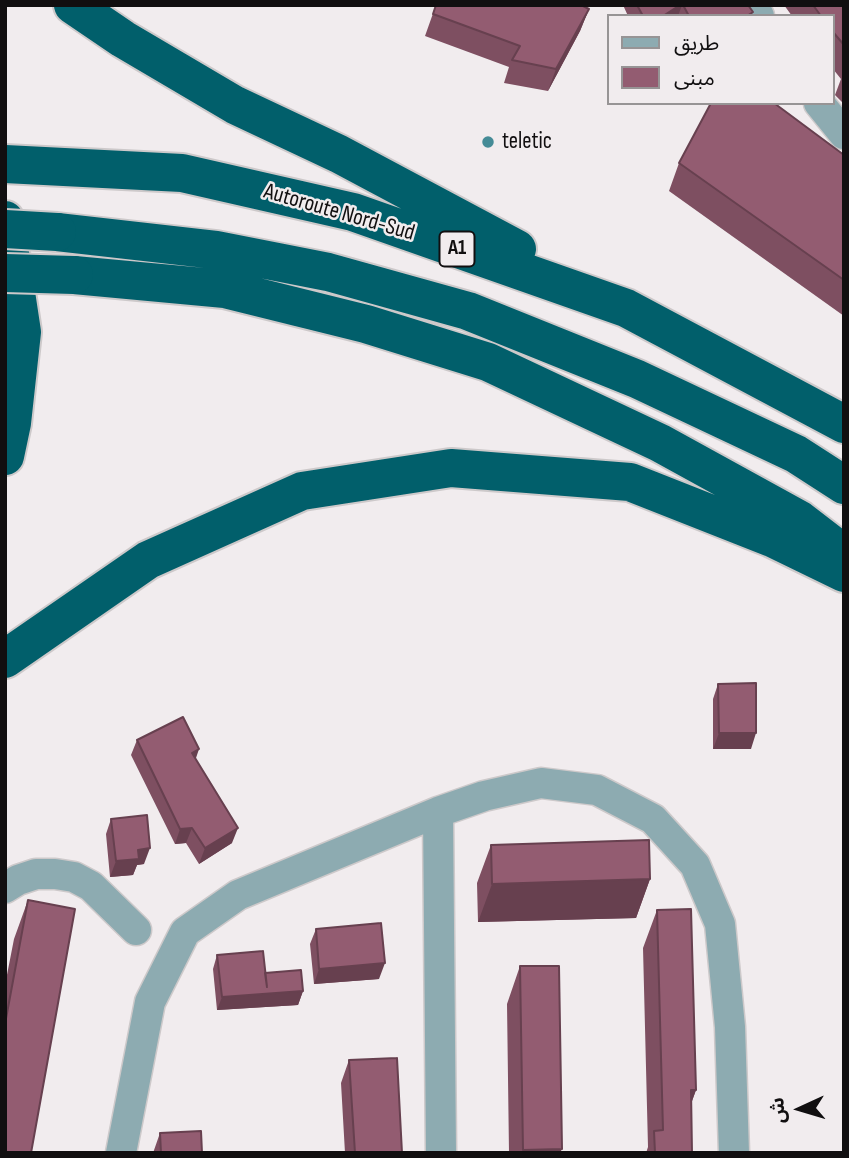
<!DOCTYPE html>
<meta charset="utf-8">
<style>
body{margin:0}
#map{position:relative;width:849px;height:1158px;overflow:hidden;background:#f1ecee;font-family:"Sofia Sans Condensed","Noto Sans Arabic",sans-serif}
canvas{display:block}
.frame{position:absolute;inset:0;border:7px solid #110f10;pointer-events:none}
.legend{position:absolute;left:607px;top:14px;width:228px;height:91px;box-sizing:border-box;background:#f1ecee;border:2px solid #979495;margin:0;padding:9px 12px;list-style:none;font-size:21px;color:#110f10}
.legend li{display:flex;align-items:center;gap:14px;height:35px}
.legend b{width:35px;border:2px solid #979495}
.north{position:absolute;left:765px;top:1074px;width:70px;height:70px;-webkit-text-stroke:5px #f1ecee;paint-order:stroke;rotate:266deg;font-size:19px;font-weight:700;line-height:28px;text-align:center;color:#110f10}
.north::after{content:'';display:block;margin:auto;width:24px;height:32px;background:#110f10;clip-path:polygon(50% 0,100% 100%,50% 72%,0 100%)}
</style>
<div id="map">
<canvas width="849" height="1158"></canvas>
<div class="frame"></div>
<ul class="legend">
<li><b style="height:9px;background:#8dabb1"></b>طريق</li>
<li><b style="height:19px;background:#935c71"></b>مبنى</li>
</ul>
<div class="north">ش</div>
</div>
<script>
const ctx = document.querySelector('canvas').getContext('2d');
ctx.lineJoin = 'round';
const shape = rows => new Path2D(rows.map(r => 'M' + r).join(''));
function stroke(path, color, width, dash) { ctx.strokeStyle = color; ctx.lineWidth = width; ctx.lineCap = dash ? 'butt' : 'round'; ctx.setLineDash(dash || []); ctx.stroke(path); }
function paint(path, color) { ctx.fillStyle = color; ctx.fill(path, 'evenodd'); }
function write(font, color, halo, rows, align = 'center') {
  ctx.font = font + ' "Sofia Sans Condensed",sans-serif'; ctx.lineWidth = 5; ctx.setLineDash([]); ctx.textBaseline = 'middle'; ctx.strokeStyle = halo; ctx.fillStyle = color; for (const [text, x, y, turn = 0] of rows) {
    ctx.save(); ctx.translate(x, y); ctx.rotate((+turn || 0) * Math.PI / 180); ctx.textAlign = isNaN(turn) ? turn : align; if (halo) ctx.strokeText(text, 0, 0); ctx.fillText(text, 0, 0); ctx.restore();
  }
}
const street = shape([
 [753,5,759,16],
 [819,103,844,134],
 [438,812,441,1153],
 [5,888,18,880,36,874,55,874,74,877,91,886,136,930],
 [121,1153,150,1002,185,932,238,895,438,812,484,796,541,783,597,790,653,819,695,865,720,924,730,1027,734,1153]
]);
const highway = shape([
 [73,5,123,39,235,105,339,154,517,249],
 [5,164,182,173,353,212,626,308,844,424],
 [5,220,22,332,12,423,5,456],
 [57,232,216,250,328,272,468,311,637,379,796,454,844,485],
 [74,275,225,289,366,324,488,362,660,443,800,520,844,554],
 [5,659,148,560,302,491,451,468,630,482,772,538,844,573]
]);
const highwayBridge = shape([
 [5,229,57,232],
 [5,273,74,275]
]);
const wall = shape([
 [436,5,589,9,580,31,548,91,504,83,509,67,425,36],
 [623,5,748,5,753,12,751,16,628,16],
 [784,5,844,5,844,104,835,95,841,79,833,69,833,16,792,16],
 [844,155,844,316,669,191,679,163],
 [718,684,751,749,713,749,713,699],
 [137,740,196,759,232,843,199,864,186,843,175,844,131,755],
 [111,819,144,864,137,865,133,875,110,877,106,834],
 [491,845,650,879,636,918,478,922,477,883],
 [28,900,5,1153,5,985,14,939],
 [657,910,696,1090,691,1104,692,1153,646,1153,648,1147,643,948],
 [316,929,379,979,314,984,310,944],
 [217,955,265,974,303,991,298,1005,217,1010,213,969],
 [520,966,560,1153,509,1153,507,1004],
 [349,1060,402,1153,345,1153,341,1083],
 [160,1133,202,1153,153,1153]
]);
const shadedWall = shape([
 [680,5,682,5,678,16,663,16],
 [589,9,580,31,548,91,556,69],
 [719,733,756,733,751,749,713,749],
 [199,749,194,764,192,753],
 [192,828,186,843,175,844,180,829],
 [238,828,232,843,199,864,205,848],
 [150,848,144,864,137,865,133,875,110,877,116,861,138,850],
 [650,879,636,918,478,922,492,884],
 [385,963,379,979,314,984,319,969],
 [303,991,298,1005,217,1010,222,997],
 [691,1090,696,1090,682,1128],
 [562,1149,560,1153,522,1153,523,1150]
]);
const building = shape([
 [436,5,581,5,589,9,556,69,512,60,520,46,433,14,436,5],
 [637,5,680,5,663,16,643,16,637,5],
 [683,5,748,5,753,12,747,16,689,16,683,5],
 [813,5,844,5,844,45,833,32,833,16,821,16,813,5],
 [711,103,774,103,844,155,844,280,679,163,711,103],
 [756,683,756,733,719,733,718,684,756,683],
 [183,717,199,749,192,753,238,828,205,848,192,828,180,829,137,740,183,717],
 [147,815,150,848,138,850,139,859,116,861,111,819,147,815],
 [649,840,650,879,492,884,491,845,649,840],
 [28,900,75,909,31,1153,5,1153,5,1024,28,900],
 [691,909,696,1090,691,1090,692,1153,655,1153,654,1131,663,1130,657,910,691,909],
 [381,923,385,963,319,969,316,929,381,923],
 [263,951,267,987,265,973,301,970,303,991,222,997,217,955,263,951],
 [520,966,559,966,562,1149,523,1150,520,966],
 [397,1058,402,1153,355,1153,349,1060,397,1058],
 [201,1131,202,1153,161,1153,160,1133,201,1131]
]);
const markers = [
 [488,142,7,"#458b96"]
];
const shields = [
 [457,249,35]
];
const shieldNames = [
 ["A1",457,249]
];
const poiNames = [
 ["teletic",502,142]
];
const streetNames = [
 ["Autoroute Nord-Sud",339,213,16]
];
stroke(street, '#cdc9ca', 33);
stroke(highway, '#cdc9ca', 42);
stroke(street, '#8dabb1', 30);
stroke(highway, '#015f6b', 38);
stroke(highwayBridge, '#cdc9ca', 42, []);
stroke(highwayBridge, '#015f6b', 38);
paint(wall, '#7e4f61');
paint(shadedWall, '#67404f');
paint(building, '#935c71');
stroke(building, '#67404f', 2);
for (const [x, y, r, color] of markers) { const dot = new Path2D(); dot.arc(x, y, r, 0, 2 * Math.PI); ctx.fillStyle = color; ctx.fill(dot); stroke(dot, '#f1ecee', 2.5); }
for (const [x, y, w] of shields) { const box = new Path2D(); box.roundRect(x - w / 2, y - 17.5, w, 35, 5); ctx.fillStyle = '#f1ecee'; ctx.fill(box); stroke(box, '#110f10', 2); }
write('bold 21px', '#110f10', null, shieldNames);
write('23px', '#110f10', '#f1ecee', poiNames, 'left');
write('23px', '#110f10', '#f1ecee', streetNames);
</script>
